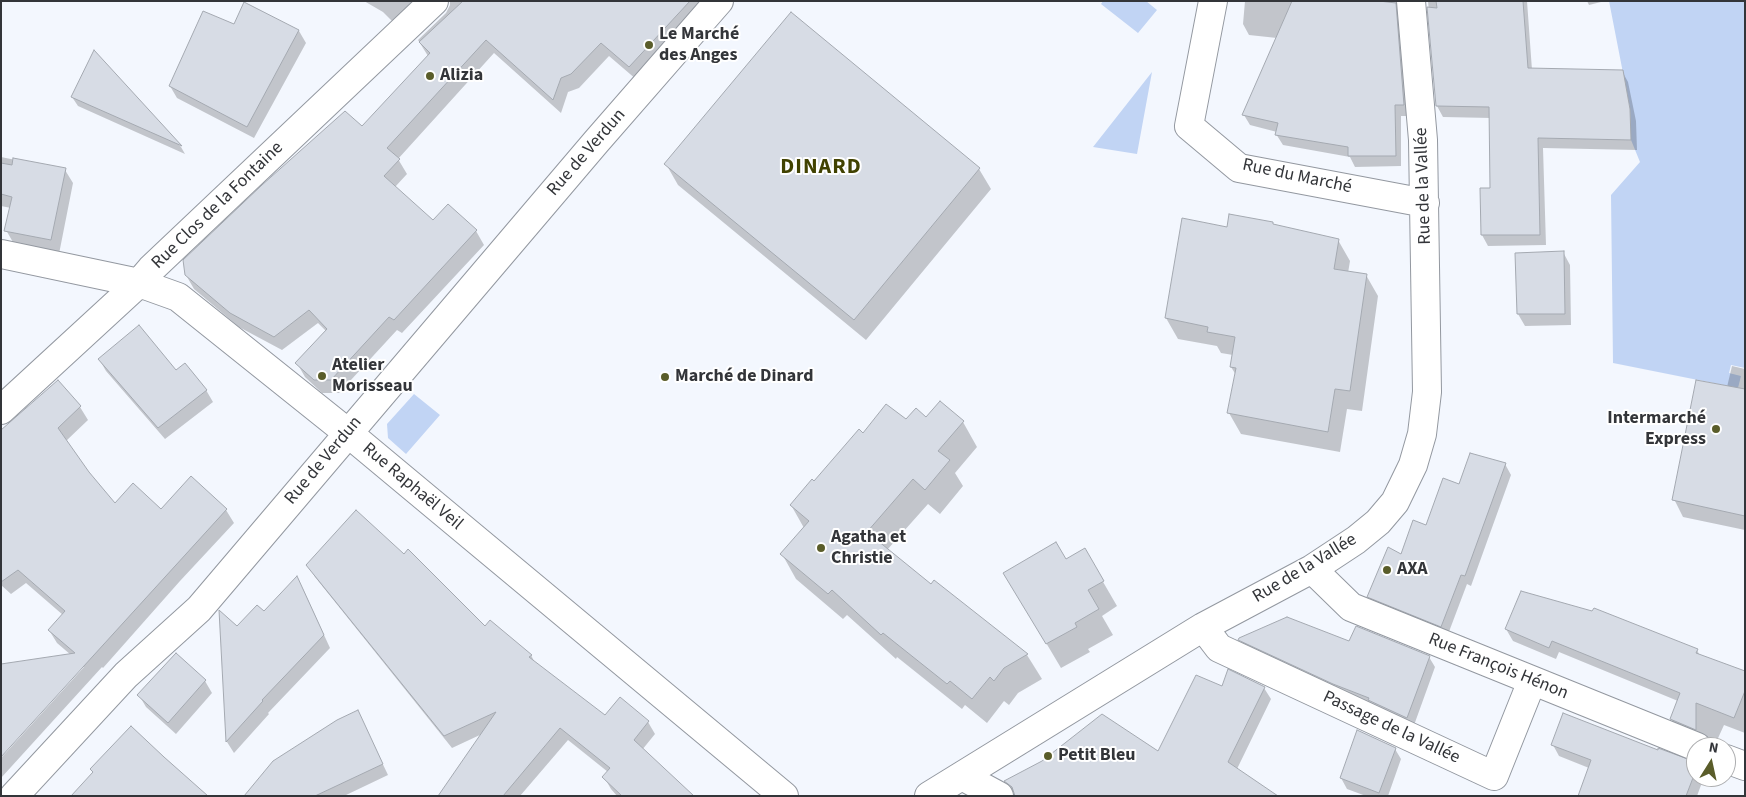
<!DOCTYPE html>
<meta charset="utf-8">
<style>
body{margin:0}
#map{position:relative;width:1746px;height:797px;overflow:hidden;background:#f3f7fe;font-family:"Source Sans 3",sans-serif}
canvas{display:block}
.frame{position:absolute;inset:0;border:2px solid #333539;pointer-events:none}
.north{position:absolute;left:1686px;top:737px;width:50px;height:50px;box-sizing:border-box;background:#fff;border:1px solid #adaeb0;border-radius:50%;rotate:10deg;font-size:14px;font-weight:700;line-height:20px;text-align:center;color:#333539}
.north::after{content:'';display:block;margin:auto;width:18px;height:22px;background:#5a5d2a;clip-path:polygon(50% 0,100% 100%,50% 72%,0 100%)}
</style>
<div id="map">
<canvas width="1746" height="797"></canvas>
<div class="frame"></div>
<div class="north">N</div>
</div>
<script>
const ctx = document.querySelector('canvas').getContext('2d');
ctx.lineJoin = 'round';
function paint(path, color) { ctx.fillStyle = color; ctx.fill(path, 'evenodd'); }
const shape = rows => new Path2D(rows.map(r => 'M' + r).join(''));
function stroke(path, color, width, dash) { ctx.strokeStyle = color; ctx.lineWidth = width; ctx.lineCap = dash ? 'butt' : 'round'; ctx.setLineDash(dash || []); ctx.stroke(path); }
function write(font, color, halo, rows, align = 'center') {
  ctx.font = font + ' "Source Sans 3",sans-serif'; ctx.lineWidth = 4; ctx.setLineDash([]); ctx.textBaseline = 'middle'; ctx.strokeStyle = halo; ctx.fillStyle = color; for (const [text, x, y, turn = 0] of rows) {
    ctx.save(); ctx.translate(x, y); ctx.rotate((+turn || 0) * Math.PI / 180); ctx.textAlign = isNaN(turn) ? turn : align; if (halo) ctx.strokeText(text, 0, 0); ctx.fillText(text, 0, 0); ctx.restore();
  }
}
const green = shape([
 [1103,1,1146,1,1157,10,1138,33,1101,4],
 [1609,1,1745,1,1745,368,1731,365,1729,373,1741,376,1738,388,1613,363,1611,195,1640,162,1631,140,1630,109],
 [1152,72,1137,154,1093,147],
 [414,394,440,415,406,454,388,438,387,424]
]);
const shadow = shape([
 [364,1,435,1,402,31,383,12],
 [450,1,711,1,637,80,609,56,579,88,568,92,561,113,494,53,398,159,407,174,395,187,433,221,476,231,484,245,402,333,397,330,339,393,322,393,305,377,297,363,326,331,318,323,282,350,239,327,194,289,186,275,362,127,428,56,418,40,446,13,450,5],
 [1245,1,1406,1,1410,116,1401,116,1401,166,1355,167,1350,157,1283,145,1276,134,1277,132,1250,125,1244,115,1277,38,1249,35,1243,24],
 [1428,1,1527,1,1532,70,1622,71,1628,82,1636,121,1637,150,1543,148,1546,245,1488,246,1482,235,1492,190,1491,118,1443,117,1437,106],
 [1587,1,1605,1,1589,5],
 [234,26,299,31,306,43,254,138,177,98,170,86],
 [95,52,181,147,185,154,78,106,72,97],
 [1,157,65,170,73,183,59,254,14,244,6,230,11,208,1,206],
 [666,164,979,169,991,189,866,340,678,185],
 [1273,225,1338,240,1350,261,1348,273,1366,275,1378,296,1362,411,1347,409,1340,452,1241,434,1229,413,1236,375,1231,367,1233,355,1221,353,1217,346,1178,339,1166,318,1228,228],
 [1563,252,1570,265,1571,325,1525,326,1518,314],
 [99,359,176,372,206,390,213,402,165,439,106,371],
 [1732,366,1745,369,1745,530,1683,517,1674,499,1727,387],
 [58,382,80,407,88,420,66,441,88,473,115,505,161,510,226,510,234,523,180,581,103,668,102,667,1,778,1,758,84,667,80,667,71,655,57,643,49,630,63,615,26,583,11,594,1,585,1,432],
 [926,419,963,422,977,447,955,473,963,486,940,514,928,504,887,550,931,586,934,582,1027,655,1042,679,1018,693,1009,705,1004,701,987,723,965,705,962,709,897,657,896,659,847,615,843,619,796,579,782,554,804,528,791,505,863,435,906,421],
 [1505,464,1511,475,1471,586,1467,584,1447,637,1375,607,1369,597,1427,527],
 [1084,549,1117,606,1102,616,1113,635,1088,649,1090,652,1061,668,1020,599,1065,560],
 [308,565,485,628,531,655,535,663,605,717,648,722,655,734,642,750,692,796,617,796,611,789,604,777,608,772,568,740,520,796,439,796,482,734,452,748,315,577],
 [303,589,330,648,268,713,269,714,234,753,227,742,220,613,238,627],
 [1593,613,1697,650,1700,656,1745,673,1745,733,1724,725,1714,747,1678,731,1671,719,1678,701,1559,652,1556,659,1513,641,1506,629],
 [1240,640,1350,643,1429,657,1435,667,1413,728,1246,650],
 [176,655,205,681,212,693,176,734,146,707,139,695],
 [1223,688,1264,688,1271,699,1237,769,1014,792,1007,781,1158,753],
 [358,712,388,775,344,796,245,796],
 [1553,745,1658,752,1696,763,1696,777,1704,777,1697,796,1579,796,1589,768,1559,756],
 [1395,749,1401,759,1388,796,1366,796,1347,789,1341,778]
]);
const building = shape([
 [463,1,690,1,629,67,601,43,571,74,561,78,553,100,486,40,387,148,400,159,384,176,433,220,448,204,477,230,394,320,389,317,331,380,314,380,295,363,327,329,309,310,274,337,230,313,185,275,183,260,262,185,345,111,362,126,430,53,419,42,463,1],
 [1292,1,1379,1,1396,3,1404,105,1395,105,1396,156,1348,156,1348,147,1275,135,1278,123,1242,115,1292,1],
 [1436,1,1523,1,1528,68,1623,70,1630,109,1631,140,1538,138,1540,235,1481,235,1480,188,1490,188,1489,107,1436,106,1427,7,1437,8,1436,1],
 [244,2,299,30,247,127,169,86,203,11,234,24,244,2],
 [791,12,980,168,854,320,664,164,791,12],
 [94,50,182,146,71,97,94,50],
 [13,158,66,168,51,240,4,231,12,197,1,194,1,163,12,165,13,158],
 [1229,214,1273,222,1273,224,1339,239,1334,269,1367,274,1350,391,1335,389,1328,432,1227,413,1236,368,1230,367,1235,337,1207,332,1208,327,1165,318,1182,218,1227,227,1229,214],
 [1564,251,1565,314,1517,314,1515,253,1564,251],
 [139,325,176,370,185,363,207,390,158,428,98,359,139,325],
 [58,380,81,406,58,428,89,472,115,503,133,483,161,509,191,476,227,509,1,757,1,664,75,653,48,630,65,611,18,570,1,582,1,430,58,380],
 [1696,380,1745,389,1745,516,1672,500,1696,380],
 [940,401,964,421,938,451,950,460,925,490,913,479,867,532,931,584,934,580,1028,654,1004,668,994,681,990,677,972,699,950,681,947,684,883,633,881,635,832,590,828,594,780,554,809,521,790,505,812,479,814,481,859,429,863,433,886,404,906,419,916,408,926,417,940,401],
 [1470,453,1506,463,1465,576,1461,575,1441,627,1367,597,1388,547,1401,554,1413,520,1426,525,1443,478,1459,484,1470,453],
 [356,510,404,554,408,549,485,626,490,620,532,655,529,657,605,715,620,697,649,721,634,740,694,796,622,796,602,777,610,768,560,728,503,796,438,796,496,712,444,736,306,565,356,510],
 [1056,542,1066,559,1085,548,1104,581,1088,590,1099,609,1075,623,1077,627,1046,644,1003,573,1056,542],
 [297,576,324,635,262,700,263,701,226,742,219,610,237,626,257,605,264,611,297,576],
 [1521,591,1592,611,1594,608,1698,649,1696,653,1745,671,1745,691,1734,718,1696,703,1696,730,1670,719,1680,693,1552,641,1549,648,1505,629,1521,591],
 [1287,617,1349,641,1356,626,1430,656,1407,718,1368,700,1369,698,1333,684,1238,640,1239,638,1287,617],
 [176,653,206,680,168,723,137,695,176,653],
 [1228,669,1265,687,1228,762,1278,796,1015,796,1012,787,1004,781,1042,761,1102,714,1158,751,1196,675,1222,686,1228,669],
 [358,710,383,764,315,796,244,796,273,761,337,720,358,710],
 [1563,713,1658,750,1658,748,1696,762,1696,770,1686,796,1578,796,1591,760,1551,745,1563,713],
 [131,726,164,757,208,796,71,796,93,772,90,769,131,726],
 [1357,730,1396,748,1379,793,1340,778,1357,730]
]);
const minor = shape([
 [1213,1,1189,126,1239,168,1425,203],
 [1,254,139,283,178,297,348,433,784,796],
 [1,410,139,283,151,269,434,1],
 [1312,569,1351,607,1697,747],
 [1203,627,1219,648,1494,776,1532,681],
 [1726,759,1745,766],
 [962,776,999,796],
 [14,796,126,675,199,609,596,142,719,1],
 [929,796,1203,627,1312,569,1356,540,1378,522,1395,502,1413,465,1422,434,1427,392,1423,140,1411,1]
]);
const markers = [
 [649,45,5,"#5a5d2a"],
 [430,76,5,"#5a5d2a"],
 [322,376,5,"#5a5d2a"],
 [665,377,5,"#5a5d2a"],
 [1716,429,5,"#5a5d2a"],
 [821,548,5,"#5a5d2a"],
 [1387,570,5,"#5a5d2a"],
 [1048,756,5,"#5a5d2a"]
];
const poiNames = [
 ["Le Marché",659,35],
 ["des Anges",659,56],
 ["Alizia",440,76],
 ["Atelier",332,366],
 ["Morisseau",332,387],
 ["Marché de Dinard",675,377],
 ["Intermarché",1706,419,"right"],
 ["Express",1706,440,"right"],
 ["Agatha et",831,538],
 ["Christie",831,559],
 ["AXA",1397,570],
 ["Petit Bleu",1058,756]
];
const streetNames = [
 ["Rue de Verdun",587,153,-49],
 ["Rue du Marché",1297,177,12],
 ["Rue de la Vallée",1424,186,-92],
 ["Rue Clos de la Fontaine",218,206,-44],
 ["Rue de Verdun",324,461,-50],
 ["Rue Raphaël Veil",412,487,40],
 ["Rue de la Vallée",1305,569,-31],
 ["Rue François Hénon",1498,667,22],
 ["Passage de la Vallée",1391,728,25]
];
const districtNames = [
 ["DINARD",821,168]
];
paint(green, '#c1d4f4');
paint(shadow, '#0003');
paint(building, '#d7dce5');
stroke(building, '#a4a9b1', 1);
stroke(minor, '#9398a0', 30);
stroke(minor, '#fff', 28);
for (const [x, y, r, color] of markers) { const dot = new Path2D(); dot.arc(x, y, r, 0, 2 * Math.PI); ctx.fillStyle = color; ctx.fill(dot); stroke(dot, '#fff', 2); }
write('bold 18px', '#333539', '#fff', poiNames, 'left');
write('18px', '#333539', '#fff', streetNames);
ctx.letterSpacing = '1px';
write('bold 22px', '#414201', '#fff', districtNames);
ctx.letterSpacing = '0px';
</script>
